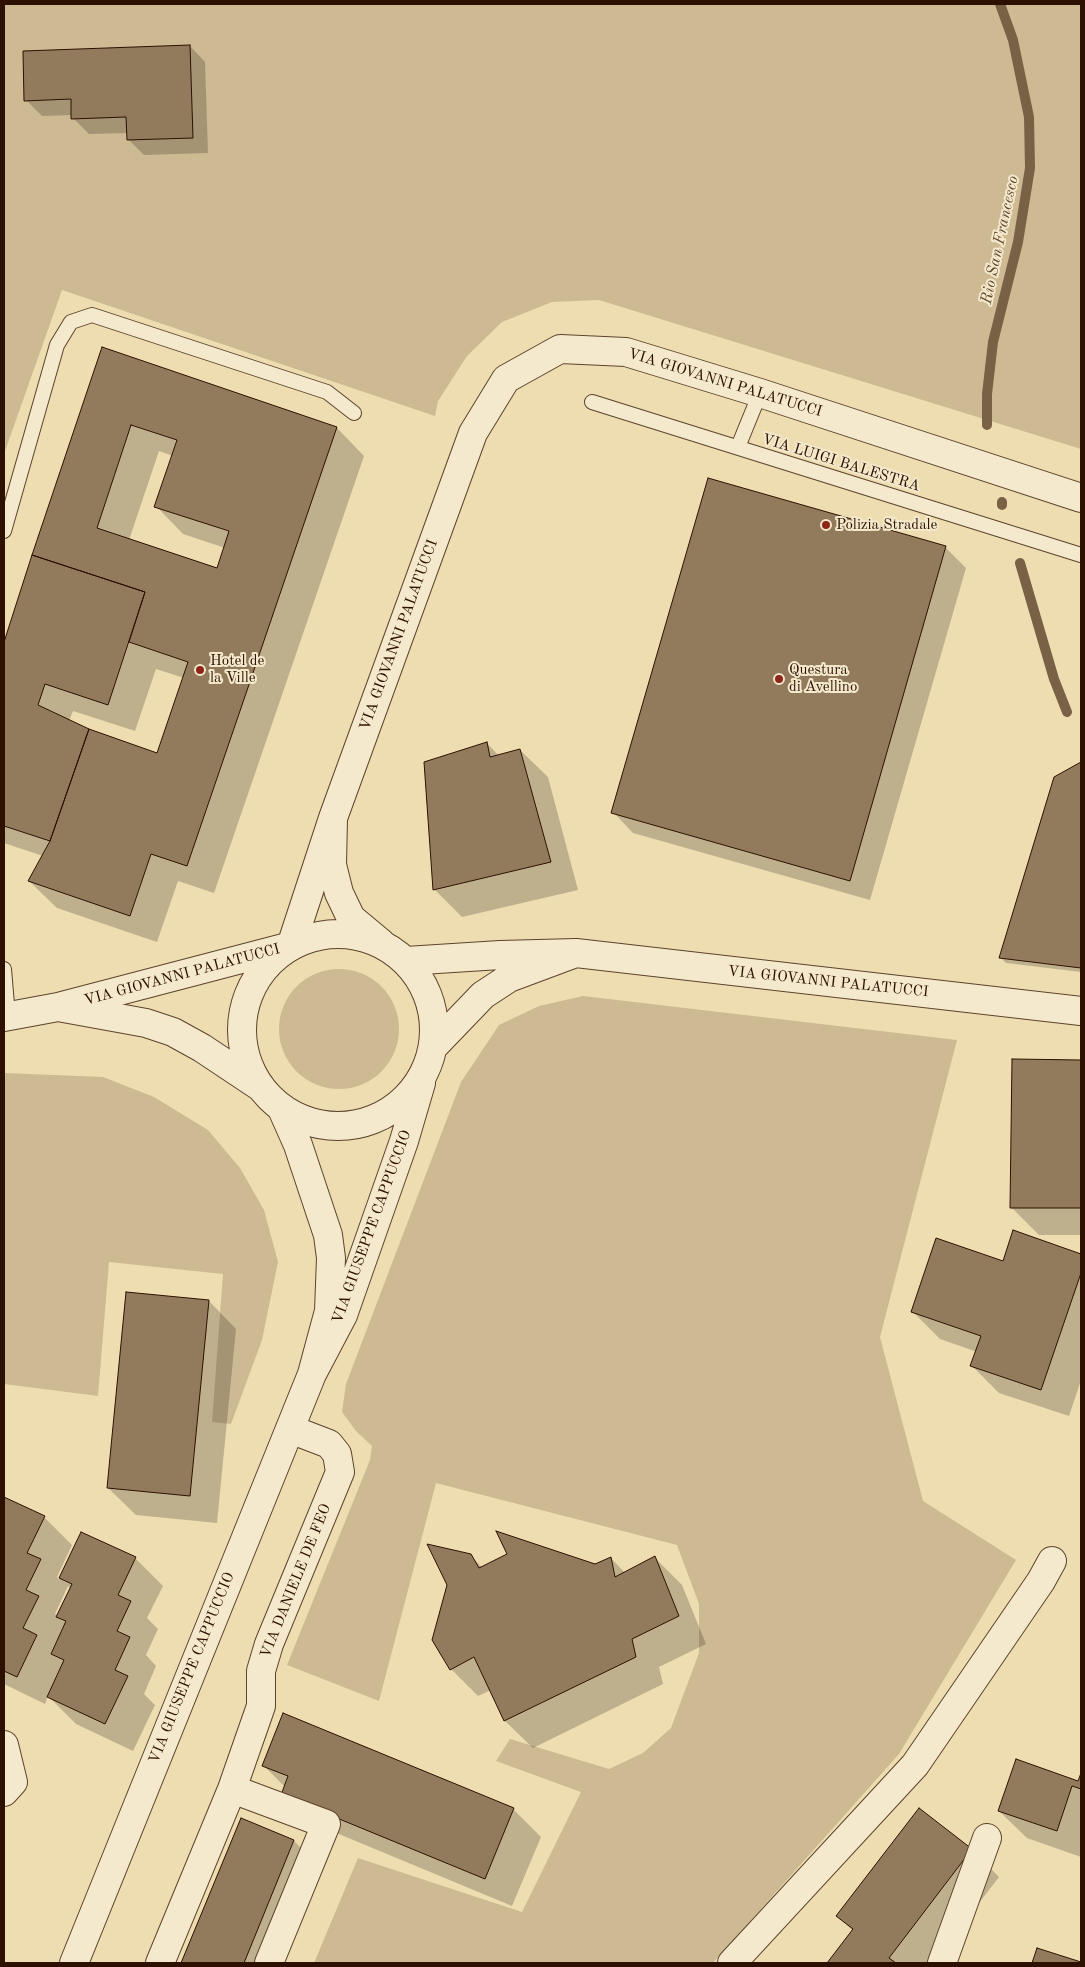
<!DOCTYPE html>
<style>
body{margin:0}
#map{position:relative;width:1085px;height:1967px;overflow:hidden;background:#eeddb0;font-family:"Old Standard TT",serif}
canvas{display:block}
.frame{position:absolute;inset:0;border:5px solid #2d1000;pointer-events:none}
</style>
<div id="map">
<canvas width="1085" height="1967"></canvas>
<div class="frame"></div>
</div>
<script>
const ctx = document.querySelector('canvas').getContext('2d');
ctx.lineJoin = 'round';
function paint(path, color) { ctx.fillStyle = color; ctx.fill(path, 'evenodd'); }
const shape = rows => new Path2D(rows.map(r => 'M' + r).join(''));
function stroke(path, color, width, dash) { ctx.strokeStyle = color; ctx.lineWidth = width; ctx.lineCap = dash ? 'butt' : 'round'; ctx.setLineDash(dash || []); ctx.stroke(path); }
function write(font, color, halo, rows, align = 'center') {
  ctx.font = font + ' "Old Standard TT",serif'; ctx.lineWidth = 4; ctx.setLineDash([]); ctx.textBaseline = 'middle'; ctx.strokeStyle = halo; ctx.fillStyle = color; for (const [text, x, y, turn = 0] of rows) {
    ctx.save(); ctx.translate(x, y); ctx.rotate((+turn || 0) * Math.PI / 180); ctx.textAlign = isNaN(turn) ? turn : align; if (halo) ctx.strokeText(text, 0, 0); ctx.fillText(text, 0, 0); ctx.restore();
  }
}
const green = shape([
 [4,4,1081,4,1081,449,599,300,552,302,502,322,467,356,438,401,435,416,62,290,4,454],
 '279 1029a60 60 0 1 1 120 0a60 60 0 1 1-120 0Z',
 [583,996,957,1040,880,1337,923,1501,1016,1560,899,1754,713,1963,314,1963,358,1858,522,1912,581,1792,496,1761,510,1739,609,1769,643,1753,671,1728,699,1653,699,1604,677,1545,436,1483,379,1701,287,1665,370,1460,372,1446,356,1431,342,1412,346,1384,461,1082,499,1025,539,1006],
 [4,1073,103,1077,154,1097,208,1130,240,1168,264,1210,278,1262,262,1340,231,1424,212,1422,223,1274,109,1262,98,1396,4,1384]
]);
const shadow = shape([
 [190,46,205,62,208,153,144,155,128,139,128,133,89,134,73,118,73,115,42,116,26,100],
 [102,349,337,428,364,456,214,893,178,881,157,942,57,908,29,881,43,856,4,843,4,646],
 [159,451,173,456,156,506,183,534,225,548,218,570,129,540],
 [156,669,184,678,158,755,69,721,73,711,135,731],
 [945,547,966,568,870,900,633,833,613,812],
 [487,743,499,756,520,750,548,777,578,890,462,917,434,889],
 [1081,763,1081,972,1006,963,1001,958,1055,778],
 [1013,1061,1081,1061,1081,1235,1039,1235,1011,1207],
 [1014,1232,1081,1255,1081,1380,1069,1416,999,1393,972,1366,977,1352,940,1339,913,1312,1004,1262],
 [209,1301,236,1329,217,1523,136,1515,108,1488],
 [4,1498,44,1517,72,1545,57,1577,59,1580,81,1533,135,1558,163,1586,147,1618,158,1629,146,1655,156,1666,144,1694,155,1705,133,1751,76,1724,48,1696,45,1704,4,1684],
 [68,1586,71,1589,58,1616,55,1614],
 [471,1556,483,1568,595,1566,611,1558,625,1573,655,1558,682,1585,706,1644,659,1667,663,1684,533,1748,505,1721,491,1690,478,1696,451,1669],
 [263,1765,513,1809,541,1837,512,1906,310,1822,285,1787],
 [1081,1777,1081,1857,1027,1838,999,1811,1079,1783],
 [241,1819,294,1841,321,1868,282,1963,182,1963],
 [972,1850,999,1877,933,1963,829,1963,853,1931,838,1916]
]);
const stream = shape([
 [987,425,987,394,993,342,1018,242,1030,168,1029,117,1013,40,1000,4],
 [1002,502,1002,505],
 [1020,563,1054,679,1067,712]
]);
const building = shape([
 [190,45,193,138,127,140,126,117,71,119,71,99,24,101,23,51,190,45],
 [102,347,337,427,187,866,151,854,130,916,28,881,50,841,89,729,157,753,188,662,129,642,145,592,32,555,102,347],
 [131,425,177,440,154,507,229,531,217,568,97,528,131,425],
 [708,478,946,546,850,881,611,813,708,478],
 [32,555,145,592,108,705,45,684,38,705,89,729,50,841,4,826,4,642,32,555],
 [487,742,490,757,520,749,551,862,433,890,424,762,487,742],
 [1081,762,1081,968,999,958,1054,777,1081,762],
 [1012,1059,1081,1060,1081,1208,1010,1208,1012,1059],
 [1013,1230,1081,1254,1081,1273,1041,1390,970,1366,981,1336,911,1312,936,1238,1003,1261,1013,1230],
 [126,1292,209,1300,190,1496,107,1488,126,1292],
 [4,1497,45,1516,27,1553,41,1559,26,1590,39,1596,23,1628,37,1635,17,1677,4,1671,4,1497],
 [496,1531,595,1564,611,1557,615,1577,655,1556,679,1616,632,1639,636,1657,504,1721,474,1657,450,1670,432,1640,447,1585,427,1544,471,1554,479,1568,507,1554,496,1531],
 [81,1532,136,1557,118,1595,131,1601,117,1631,130,1637,115,1670,128,1676,105,1724,47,1697,64,1660,51,1654,66,1621,56,1617,72,1584,59,1578,81,1532],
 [283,1713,514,1808,485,1879,281,1795,288,1776,262,1766,283,1713],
 [1016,1759,1078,1781,1081,1773,1081,1789,1072,1786,1057,1831,998,1811,1016,1759],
 [919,1808,972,1849,889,1958,896,1963,827,1963,853,1929,836,1916,919,1808],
 [241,1818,294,1840,244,1963,181,1963,241,1818],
 [1037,1948,1081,1962,1081,1963,1032,1963,1037,1948]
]);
const lane = shape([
 [592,402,1081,555],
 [738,447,760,393],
 [4,531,57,345,71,322,92,315,327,392,354,413],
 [4,969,8,1016]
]);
const street = shape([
 [333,818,473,433,506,379,560,349,626,352,760,393,1081,498],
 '242 1030a96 96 0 1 1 192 0a96 96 0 1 1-192 0Z',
 [576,953,1081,1011],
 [406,961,500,955,576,953,509,978,483,995,433,1047],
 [4,1017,58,1007],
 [259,1086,202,1048,173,1032,146,1023,58,1007,291,946,333,818,332,865,339,893,351,918,381,943],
 [282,1109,298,1145,328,1235,331,1258,329,1311,312,1374,343,1315,404,1141,421,1083],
 [4,1745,13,1782,4,1792],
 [232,1789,261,1706,261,1671,269,1644,340,1472,337,1454,329,1444,290,1429],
 [74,1963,312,1374],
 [160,1963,232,1789,326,1824,269,1963],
 [732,1963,915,1765,1041,1581,1052,1561],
 [942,1963,987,1838]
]);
const markers = [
 [826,525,5,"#8f2418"],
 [200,670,5,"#8f2418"],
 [779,679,5,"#8f2418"]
];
const streetNames = [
 ["VIA GIOVANNI PALATUCCI",725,383,17],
 ["VIA LUIGI BALESTRA",841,463,17],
 ["VIA GIOVANNI PALATUCCI",399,635,-70],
 ["VIA GIOVANNI PALATUCCI",182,975,-15],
 ["VIA GIOVANNI PALATUCCI",828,982,6],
 ["VIA GIUSEPPE CAPPUCCIO",372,1227,-70],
 ["VIA DANIELE DE FEO",296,1581,-68],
 ["VIA GIUSEPPE CAPPUCCIO",192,1668,-68]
];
const poiNames = [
 ["Polizia Stradale",836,525],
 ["Hotel de",210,661],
 ["la Ville",210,678],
 ["Questura",789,670],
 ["di Avellino",789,687]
];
const waterNames = [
 ["Rio San Francesco",1000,240,-78]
];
paint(green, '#cdba92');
paint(shadow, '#0003');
stroke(stream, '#796146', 10);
paint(building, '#917b5c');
stroke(building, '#2d1000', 1);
stroke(lane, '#5d432c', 16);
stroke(street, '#5d432c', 30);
stroke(lane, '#f4e9cc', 14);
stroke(street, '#f4e9cc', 28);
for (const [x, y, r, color] of markers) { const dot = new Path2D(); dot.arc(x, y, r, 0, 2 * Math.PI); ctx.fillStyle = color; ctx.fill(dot); stroke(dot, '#f4e9cc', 2); }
write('15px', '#2d1000', '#f4e9cc', streetNames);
write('15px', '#2d1000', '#f4e9cc', poiNames, 'left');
write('italic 16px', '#60462e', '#f4e9cc', waterNames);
</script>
